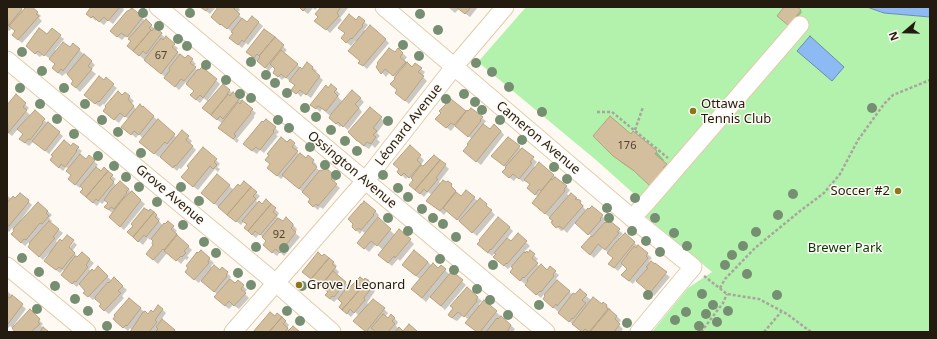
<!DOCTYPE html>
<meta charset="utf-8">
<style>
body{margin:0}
#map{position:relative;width:937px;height:339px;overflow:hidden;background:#fefaf3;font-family:"Noto Sans",sans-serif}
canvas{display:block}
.frame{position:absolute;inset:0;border:8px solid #231b0f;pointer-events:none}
.north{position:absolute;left:885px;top:12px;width:40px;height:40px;-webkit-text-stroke:3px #fefaf3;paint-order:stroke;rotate:250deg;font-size:11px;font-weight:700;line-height:16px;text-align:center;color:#231b0f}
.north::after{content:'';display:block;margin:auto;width:14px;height:18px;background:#231b0f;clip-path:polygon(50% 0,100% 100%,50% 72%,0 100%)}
</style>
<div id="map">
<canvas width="937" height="339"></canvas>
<div class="frame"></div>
<div class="north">N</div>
</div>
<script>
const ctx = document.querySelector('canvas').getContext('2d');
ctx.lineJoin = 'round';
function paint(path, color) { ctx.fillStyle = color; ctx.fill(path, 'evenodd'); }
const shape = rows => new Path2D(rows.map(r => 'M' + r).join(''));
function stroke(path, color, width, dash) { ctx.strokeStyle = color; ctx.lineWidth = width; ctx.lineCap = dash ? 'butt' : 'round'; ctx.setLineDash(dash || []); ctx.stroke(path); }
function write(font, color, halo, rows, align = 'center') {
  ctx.font = font + ' "Noto Sans",sans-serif'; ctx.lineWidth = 3; ctx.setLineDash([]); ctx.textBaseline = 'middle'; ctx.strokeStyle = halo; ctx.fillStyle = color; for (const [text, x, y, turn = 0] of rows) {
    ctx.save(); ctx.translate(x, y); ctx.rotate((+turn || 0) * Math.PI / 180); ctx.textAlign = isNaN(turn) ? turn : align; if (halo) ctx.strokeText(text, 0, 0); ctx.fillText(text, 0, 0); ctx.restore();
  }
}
const green = shape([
 [526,7,867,7,884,13,930,17,930,332,652,332,688,288,712,272,644,215,633,193,596,160,478,62]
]);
const water = shape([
 [867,7,930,7,930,17,884,13,867,7],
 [810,36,844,67,832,81,797,51,810,36]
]);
const shadow = shape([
 [7,7,18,7,23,11,27,7,31,7,41,16,39,18,42,21,22,43,17,39,16,31,12,28,9,31,7,30],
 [92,7,125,7,123,9,124,10,113,24,108,20,104,25,97,20,96,21,91,17],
 [201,7,216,7,210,14],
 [219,7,238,7,240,10,237,13,247,23,252,17,263,26,248,45,246,43,242,48,234,41,234,34,226,27,225,28,216,21],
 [299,7,318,7,315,10,313,8,308,14],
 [322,7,347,7,348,8,340,18,342,20,330,33,320,24,319,17],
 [448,7,478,7,470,17,459,9,455,13],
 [786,7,796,7,802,12,791,27],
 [142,18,174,45,178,48,176,51,185,60,192,60,196,64,193,66,198,71,202,68,220,84,208,100,209,101,230,91,256,113,254,116,254,118,237,139,239,140,237,143,224,131,223,124,207,112,208,102,204,98,200,103,195,99,195,91,187,84,186,82,179,90,165,77,128,46,132,41,130,39,126,36,122,40,115,35],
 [356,21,364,22,368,25,364,30,385,39,389,43,367,69,360,63,361,61,357,42,355,41,351,46,346,42,346,34,339,28],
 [265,30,287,50,284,53,302,69,307,63,317,71,315,73,323,80,311,98,304,93,301,97,297,93,296,86,285,77,282,80,278,76,276,69,273,66,269,71,251,56],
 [47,36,60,36,64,39,55,50,57,51,70,49,73,44,95,65,91,70,96,74,80,92,76,88,75,81,66,73,62,76,57,72,56,65,49,58,43,54,40,57,31,50],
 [398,50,407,57,404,61,406,63,412,68,421,69,425,72,422,76,427,81,409,104,400,96,395,77,390,72,386,77,377,67],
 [104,81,113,85,117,88,104,105,103,104,100,107,89,99],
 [328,89,336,90,340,94,338,97,343,102,360,98,364,102,359,108,362,112,348,130,342,125,340,127,334,122,332,115,329,115,322,109,320,112,316,108],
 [125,93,134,101,131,104,137,110,143,107,177,138,182,132,192,141,190,144,196,150,181,169,179,168,177,171,160,156,159,157,144,146,143,139,139,134,136,138,127,130,129,119,124,116,119,123,108,115],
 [16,96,29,108,26,111,31,116,44,120,63,136,49,154,35,142,33,142,29,146,25,143,21,139,25,135,18,129,12,136,7,132,7,107],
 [451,100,467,113,482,118,486,121,483,125,490,130,501,131,504,135,481,165,468,155,472,139,455,126,451,131,441,123],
 [370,109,385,122,377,133,380,136,377,139,380,142,375,148,372,145,369,149,362,145,349,132],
 [275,128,279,132,276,135,278,136,264,153,260,150,257,154,248,148],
 [633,132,657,152,664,160,663,161,674,172,642,177,622,163,595,136,631,135],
 [290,140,298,148,296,151,300,155,306,159,313,161,317,165,315,167,320,171,333,175,337,179,334,183,340,188,323,209,320,207,318,210,313,206,311,199,284,176,281,179,272,171],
 [71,147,78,148,82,151,79,155,86,160,94,161,98,165,95,168,101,172,112,176,116,179,113,182,117,186,128,189,145,204,124,230,114,221,113,214,106,207,109,203,106,200,102,204,100,202,97,206,85,196,84,189,81,186,80,188,73,183,72,175,69,169,66,167,63,171,55,164],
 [410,147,424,160,421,165,423,167,445,165,449,169,439,182,441,184,451,185,459,196,474,198,478,201,486,205,495,215,477,236,447,211,444,215,432,204,432,195,428,192,424,197,415,189,414,181,409,176,406,179,398,172],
 [519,147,537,162,534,166,535,168,553,175,570,190,567,194,569,196,576,198,584,206,583,207,587,211,602,216,606,220,604,222,619,230,623,234,619,238,620,239,625,235,652,258,649,261,651,263,670,277,654,296,636,280,633,284,626,279,628,269,623,265,618,271,613,267,614,258,603,248,594,258,586,251,591,236,576,222,567,233,564,230,561,231,554,224,554,221,537,207,538,197,532,191,530,184,525,179,523,182,517,177,514,181,505,174,507,168,496,159],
 [216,160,220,164,217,167,220,169,218,172,215,169,198,190,186,181],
 [217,176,234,190,256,193,260,196,256,201,258,203,262,205,266,201,279,213,277,217,280,220,292,224,297,229,295,233,300,237,284,256,280,252,277,256,268,249,267,242,264,238,259,234,256,238,249,232,248,225,244,221,241,225,206,197],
 [7,195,11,199,28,201,32,205,21,220,22,221,38,203,52,215,49,218,52,221,50,223,63,233,56,241,59,244,67,251,74,242,77,245,72,251,78,257,82,253,94,263,89,269,91,271,95,273,98,268,112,281,114,279,127,290,122,296,124,298,109,314,104,310,102,304,96,297,93,300,85,293,86,291,79,284,77,287,66,278,65,271,63,270,60,273,49,265,50,254,49,253,43,260,33,250,31,244,29,242,25,246,16,238,16,231,12,228,9,232,7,230],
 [151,210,160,219,159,221,163,226,173,227,177,231,174,233,192,250,187,256,189,257,187,260,185,259,181,264,168,252,158,264,151,258,155,241,152,238,150,240,148,238,143,245,132,236],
 [375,211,379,215,377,218,395,235,410,240,414,244,400,261,398,259,392,266,383,259,383,250,376,244,369,252,362,246,366,234,362,231,360,234,353,227],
 [509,227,513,231,507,239,511,242,518,235,530,246,525,251,528,254,530,252,538,259,535,262,540,267,547,271,555,272,559,275,556,279,557,281,573,295,586,296,591,300,602,305,603,303,607,306,611,310,610,311,621,320,618,324,623,329,621,332,582,332,548,303,546,296,544,294,541,298,530,289,529,282,528,280,525,284,515,276,514,268,511,266,508,269,498,261,497,254,495,253,492,256,482,248],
 [201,251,214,263,211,266,213,268,220,271,227,273,231,277,229,279,235,285,238,281,247,290,244,293,249,298,239,309,233,305,229,309,219,301,218,295,201,280,199,283,190,276],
 [322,257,333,262,337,266,335,268,339,272,337,275,349,286,346,290,369,283,375,291,367,303,369,305,384,309,388,313,385,317,388,319,391,315,398,322,396,326,402,332,376,332,374,330,373,332,367,332,358,325,359,316,355,312,351,317,344,311,343,303,339,299,338,300,337,299,334,302,330,299,329,292,307,275],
 [428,262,432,266,439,269,445,270,450,275,452,272,466,285,445,310,430,297,426,302,416,293,421,280,407,269],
 [467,289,482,301,479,304,480,306,496,312,515,329,513,332,477,332,469,320,463,315,457,321,453,319,450,315],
 [7,291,26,309,14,325,15,326,30,311,43,324,41,326,47,332,17,332,10,326,7,329],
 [129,299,148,315,162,309,166,313,161,320,176,332,131,332,132,330,130,328,128,331,118,323],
 [285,321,289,325,287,328,290,331,299,332,255,332]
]);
const building = shape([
 [7,7,20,7,22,9,8,26,7,7],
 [26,7,32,7,38,12,36,14,39,16,18,40,12,35,15,31,9,26,26,7],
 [91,7,120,7,108,21,104,17,99,22,93,16,91,18,86,14,91,7],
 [200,7,209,7,206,11,200,7],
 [218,7,235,7,234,9,240,14,227,29,221,24,220,25,211,17,218,7],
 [299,7,307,7,303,11,299,7],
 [321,7,341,7,337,13,339,16,326,30,314,21,318,17,315,14,321,7],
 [456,7,471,7,465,14,456,7],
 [784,7,797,7,801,10,789,26,777,16,784,7],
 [132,8,143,17,127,37,121,33,117,37,110,31,127,11,128,11,132,8],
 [349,14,356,20,359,16,365,21,362,25,363,26,352,39,351,38,346,43,341,38,345,33,338,28,349,14],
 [252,16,259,22,244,42,242,40,238,45,229,38,233,33,231,32,242,18,247,22,252,16],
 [146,19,152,25,149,28,151,30,133,51,127,46,131,41,128,39,146,19],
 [370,25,386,39,363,66,358,63,360,61,348,51,370,25],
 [155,27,162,33,146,54,143,51,139,56,133,51,151,30,152,31,155,27],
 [39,28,47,34,52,28,61,35,44,56,38,51,35,54,26,46,39,28],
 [264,29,275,37,259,56,257,54,254,58,246,52,264,29],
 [166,36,175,44,172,47,178,52,161,74,144,60,161,38,163,40,166,36],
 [275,37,284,45,265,68,257,61,260,57,259,56,275,37],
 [63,42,70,47,73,43,80,49,63,71,61,69,58,73,52,68,55,64,49,59,63,42],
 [389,48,395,52,398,48,403,53,400,57,406,62,393,76,385,69,381,74,376,67,378,64,377,63,389,48],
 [281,50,298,64,286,78,281,74,278,77,273,73,275,69,270,64,281,50],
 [84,54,92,61,88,66,92,69,76,88,71,84,73,81,67,74,84,54],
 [180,54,185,58,188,55,193,59,190,63,196,67,184,81,181,79,175,87,164,78,170,70,169,68,180,54],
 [307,62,313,67,312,69,320,76,306,95,300,90,296,94,291,90,295,85,289,81,300,67,302,69,307,62],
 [407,62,412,67,415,63,422,68,418,72,424,76,405,101,395,93,397,90,390,84,395,79,394,78,407,62],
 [202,67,217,79,203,98,200,95,196,100,190,95,194,91,186,84,198,69,199,70,202,67],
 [99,76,104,80,106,77,114,84,99,102,98,101,95,104,84,95,99,76],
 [223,84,230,90,227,94,228,94,211,115,202,108,223,84],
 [331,84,337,89,334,92,338,96,326,111,318,106,316,109,310,105,326,85,328,88,331,84],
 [352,90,361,98,355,104,359,108,343,127,338,122,336,124,329,118,331,114,352,90],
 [118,91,122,95,125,92,130,96,128,99,134,106,125,117,120,113,114,120,103,111,106,107,105,106,118,91],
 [233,92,240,98,223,119,220,116,217,120,211,115,228,94,230,96,233,92],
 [16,94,26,103,23,107,27,110,8,133,7,105,16,94],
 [451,99,466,111,454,125,451,123,446,128,435,119,441,113,439,111,451,99],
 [242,100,253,109,250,112,251,113,234,134,236,136,233,139,218,128,238,102,240,104,242,100],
 [140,104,142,107,143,106,154,116,139,135,134,131,131,135,121,127,140,104],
 [370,107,382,117,373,128,377,131,373,135,376,137,371,144,367,142,364,146,358,141,357,141,348,132,370,107],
 [471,108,483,117,480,120,481,121,468,137,455,126,467,110,468,111,471,108],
 [35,110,45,119,42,122,43,123,30,140,28,139,25,143,19,139,23,134,17,129,35,110],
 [610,116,631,134,633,131,657,151,655,154,667,164,663,168,665,169,650,186,633,170,613,156,593,136,610,116],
 [158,119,175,134,167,144,165,142,154,154,139,142,158,119],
 [266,119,276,127,273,131,274,132,260,150,256,147,252,151,243,144,262,121,263,122,266,119],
 [48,122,60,132,45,151,32,141,48,122],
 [483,124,490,129,494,124,501,131,476,162,463,151,468,145,467,144,483,124],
 [182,130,189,136,186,140,193,146,176,166,175,165,173,168,160,157,182,130],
 [281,137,287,142,290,139,295,143,292,147,298,151,277,176,267,168,270,164,265,160,269,155,267,154,281,137],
 [508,137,520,146,504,166,491,156,508,137],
 [64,140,71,146,73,143,79,147,76,150,77,151,65,167,61,164,59,168,50,160,53,156,51,155,64,140],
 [410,145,421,155,417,160,421,164,409,178,404,173,401,176,397,172,399,169,393,164,410,145],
 [203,147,217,159,214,162,217,165,213,169,210,166,193,187,181,177,189,168,187,166,203,147],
 [522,148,534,157,530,162,532,163,519,179,513,174,509,178,502,172,506,168,505,167,522,148],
 [300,153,306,158,308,155,314,160,312,163,317,167,299,189,282,175,300,153],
 [80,154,86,159,89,155,95,160,75,185,68,179,71,175,66,171,80,154],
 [434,155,440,160,415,190,409,185,413,180,411,178,421,165,423,166,434,155],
 [440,160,446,164,436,178,438,179,427,192,424,189,420,194,415,190,440,160],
 [539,162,554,175,541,191,539,189,535,195,527,188,530,184,524,180,539,162],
 [96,167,101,171,104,167,108,171,86,197,80,192,83,189,80,186,96,167],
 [325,167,334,175,331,179,337,184,318,206,316,204,313,207,308,202,310,199,302,192,320,170,322,171,325,167],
 [108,171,113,175,110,178,114,182,98,201,96,199,93,203,86,197,108,171],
 [217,174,230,185,214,204,201,193,217,174],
 [555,177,567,186,564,189,565,191,545,214,532,203,551,179,552,180,555,177],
 [443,180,446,182,448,181,452,184,451,186,456,191,440,211,426,201,443,180],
 [120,181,129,189,126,192,127,193,114,209,111,207,109,210,104,207,108,203,104,200,111,190,120,181],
 [244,181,251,187,227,215,218,207,238,184,240,186,244,181],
 [251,187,257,192,253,196,256,199,236,222,227,215,251,187],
 [466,190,475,197,457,220,443,208,456,192,461,196,466,190],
 [132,191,141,200,120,227,109,217,123,199,132,191],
 [20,193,29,200,28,203,9,226,7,226,7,203,13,196,15,198,20,193],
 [571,193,577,198,575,199,577,200,578,199,581,201,580,203,583,206,563,229,559,226,556,228,553,225,551,222,553,221,549,218,571,193],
 [480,198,487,204,486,206,492,210,472,233,459,221,480,198],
 [266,199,271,204,248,231,244,228,247,224,242,221,259,201,262,204,266,199],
 [364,201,376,211,373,214,374,215,361,230,358,228,356,231,352,227,353,224,348,219,361,204,362,204,364,201],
 [38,202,48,211,46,213,49,216,42,224,40,223,26,240,24,239,21,243,11,234,14,231,13,229,38,202],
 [271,204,276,208,273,212,277,215,260,235,255,231,252,235,248,231,271,204],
 [592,206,603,215,600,219,601,220,588,235,575,223,588,208,589,209,592,206],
 [144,208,149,211,150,209,154,212,133,237,127,232,133,226,131,224,144,208],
 [154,212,157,215,155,217,159,221,146,237,144,235,138,242,133,237,154,212],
 [286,217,293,224,293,226,291,228,296,232,280,253,275,249,272,253,263,245,266,241,262,237,278,218,283,221,286,217],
 [378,217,391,229,377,246,371,241,364,249,357,243,378,217],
 [498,217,510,227,491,250,490,249,488,253,477,244,480,241,479,240,498,217],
 [609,220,620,229,617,232,619,233,605,250,598,244,590,255,581,247,591,236,592,237,605,222,606,223,609,220],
 [49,221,59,229,53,237,55,238,39,257,28,247,30,244,29,243,49,221],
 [168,221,174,226,171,229,177,234,164,250,163,249,153,260,146,254,153,245,152,243,153,241,151,239,164,223,165,224,168,221],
 [399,229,411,239,395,258,394,256,388,263,378,255,399,229],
 [518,233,527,241,507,264,506,263,504,266,493,257,496,254,494,253,507,238,511,241,518,233],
 [625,233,635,242,614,268,608,264,613,258,607,253,616,242,625,233],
 [67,235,74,240,69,247,75,253,62,269,59,267,56,270,44,261,60,239,62,241,67,235],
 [177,235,189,246,184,251,186,253,182,257,181,256,176,261,164,251,177,235],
 [638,245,648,253,646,256,648,258,629,281,621,275,627,269,621,263,634,246,636,248,638,245],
 [201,250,210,258,208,261,209,263,194,280,185,272,188,268,186,266,197,252,198,253,201,250],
 [414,250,428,262,416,276,402,265,414,250],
 [530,250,535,254,532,258,538,263,524,278,523,277,520,281,510,272,513,268,511,267,524,252,525,253,527,251,528,253,530,250],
 [82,252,90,259,86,265,88,267,76,282,75,281,72,284,61,275,75,256,77,257,82,252],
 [318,252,322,256,324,254,329,258,311,279,302,272,318,252],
 [329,258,334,262,332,264,336,267,320,286,311,279,329,258],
 [651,261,655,264,655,263,667,272,650,293,636,281,648,268,646,267,651,261],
 [433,263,438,268,441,265,446,269,422,298,411,289,433,263],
 [541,264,547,270,550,266,556,271,553,274,554,276,541,292,540,291,536,295,525,285,528,281,527,280,541,264],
 [214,265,220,270,222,267,228,272,226,275,227,276,214,292,201,281,214,265],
 [98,266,108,276,88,297,83,293,85,291,79,284,92,269,94,271,98,266],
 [333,271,346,282,334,297,332,296,330,299,325,295,328,292,321,286,333,271],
 [452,271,463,280,441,306,430,297,452,271],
 [114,277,123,286,118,291,121,293,104,311,99,306,101,304,95,299,95,297,108,282,109,283,114,277],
 [360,277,364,280,365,278,368,280,342,310,339,307,342,303,338,299,349,285,350,287,360,277],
 [230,279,235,283,238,280,244,285,241,289,246,293,234,306,229,301,225,306,214,297,230,279],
 [368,280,370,282,369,284,372,287,364,298,365,300,354,313,350,309,347,314,342,310,368,280],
 [557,280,570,291,557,306,556,304,553,308,543,299,545,296,544,295,557,280],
 [467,287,478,297,476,300,477,301,464,317,458,312,452,318,448,315,453,308,450,306,467,287],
 [580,289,587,295,582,300,586,303,573,319,572,318,569,322,558,313,573,293,575,294,580,289],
 [12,295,23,304,8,324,7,323,7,299,8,297,10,298,12,295],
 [593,297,602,304,603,302,607,305,606,307,608,309,589,332,585,329,582,332,572,324,593,297],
 [129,298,141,308,127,326,126,325,123,328,113,319,115,316,114,315,129,298],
 [373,299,385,308,366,332,353,321,373,299],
 [484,300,497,311,480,332,477,332,465,323,484,300],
 [158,305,163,309,155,320,157,322,149,332,130,332,143,312,145,311,148,314,151,310,153,312,158,305],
 [30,309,40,319,38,322,40,324,31,332,15,332,12,328,30,309],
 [609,309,617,316,615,319,620,324,614,332,590,332,609,309],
 [270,312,275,316,277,313,282,317,269,332,253,332,270,312],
 [383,314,388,318,391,314,395,318,392,321,395,324,388,332,376,332,371,328,383,314],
 [501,316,511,325,507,332,486,332,497,318,498,319,501,316],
 [282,317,286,321,283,324,288,328,285,332,269,332,282,317],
 [162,319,175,330,174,332,155,332,158,329,156,327,162,319],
 [409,324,417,331,416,332,395,332,399,327,403,331,409,324],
 [293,326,300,332,287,332,293,326],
 [43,327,49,332,40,332,43,327]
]);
const path = shape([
 [597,112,612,112,668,158],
 [635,130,643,107],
 [704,276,727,294,759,299,787,314,811,332],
 [720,288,725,279,755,248,800,211,824,193,840,174,858,140,884,104,893,95,930,80],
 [701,332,723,303,727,294],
 [764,332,781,312]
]);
const minor = shape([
 [158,7,546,332],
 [384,7,632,218,693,267,639,332],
 [7,60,276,283,332,332],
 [632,218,647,202,800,25],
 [7,266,87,332],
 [233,332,365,181,454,67,505,7]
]);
const trees = [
 [143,13],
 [190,13],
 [420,14],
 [159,26],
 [438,30],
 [178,39],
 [403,45],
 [187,46],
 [22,52],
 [419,56],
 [251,62],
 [476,63],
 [206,65],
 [42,71],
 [492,72],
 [266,75],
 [226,80],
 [275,83],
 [509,87],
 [20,88],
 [64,88],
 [287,93],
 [240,94],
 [464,94],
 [251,98],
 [446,99],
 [475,102],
 [40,104],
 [85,104],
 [305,108],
 [872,108],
 [482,110],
 [542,112],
 [316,117],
 [57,119],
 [102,120],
 [278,120],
 [500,120],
 [388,121],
 [289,128],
 [331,130],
 [118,132],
 [74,134],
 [522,140],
 [345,141],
 [310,147],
 [357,151],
 [141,153],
 [98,156],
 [325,165],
 [114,166],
 [554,167],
 [336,175],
 [383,175],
 [126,177],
 [567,179],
 [139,187],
 [181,187],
 [398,188],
 [793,194],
 [408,197],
 [635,198],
 [199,201],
 [157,202],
 [607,208],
 [422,209],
 [778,215],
 [388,218],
 [433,218],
 [609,218],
 [655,218],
 [443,224],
 [183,225],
 [408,231],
 [632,231],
 [756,232],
 [674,233],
 [456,237],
 [646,241],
 [204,242],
 [687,246],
 [743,246],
 [256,247],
 [284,248],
 [660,252],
 [216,253],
 [732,255],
 [22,258],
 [440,259],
 [493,265],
 [725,265],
 [454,270],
 [39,272],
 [238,273],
 [747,274],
 [251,285],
 [55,286],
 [302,286],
 [477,289],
 [702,294],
 [648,295],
 [777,295],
 [75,299],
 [490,300],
 [539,305],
 [713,305],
 [37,309],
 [88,311],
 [287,311],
 [728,311],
 [686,312],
 [706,314],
 [508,315],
 [675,320],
 [300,321],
 [717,322],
 [627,323],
 [107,326],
 [699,326]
];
const markers = [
 [693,111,4,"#8d7519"],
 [898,191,4,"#8d7519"],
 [299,285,4,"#8d7519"]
];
const numberNames = [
 ["67",161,56],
 ["176",627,146],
 ["92",279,235]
];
const poiNames = [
 ["Ottawa",701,104],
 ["Tennis Club",701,119],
 ["Soccer #2",890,191,"right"],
 ["Grove / Leonard",307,285]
];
const streetNames = [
 ["Léonard Avenue",409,125,-52],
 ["Cameron Avenue",538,138,40],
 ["Ossington Avenue",352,170,40],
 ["Grove Avenue",170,195,40]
];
const parkNames = [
 ["Brewer Park",845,248]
];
paint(green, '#b2f2ad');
paint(water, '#8dbaf3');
stroke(water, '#6d8aaf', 1);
paint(shadow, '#0003');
paint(building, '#d3be9e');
stroke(building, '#b7a383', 1);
stroke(minor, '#e1ccab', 19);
stroke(path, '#aaa59c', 2.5, [3, 2]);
stroke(minor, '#fff', 17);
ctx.fillStyle = '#768e71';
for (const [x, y] of trees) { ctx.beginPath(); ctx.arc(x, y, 5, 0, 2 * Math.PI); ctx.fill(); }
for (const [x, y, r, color] of markers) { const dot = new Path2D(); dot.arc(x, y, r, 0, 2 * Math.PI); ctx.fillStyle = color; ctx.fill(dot); stroke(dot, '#fefaf3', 1.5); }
write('11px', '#4f4433', null, numberNames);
write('13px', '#231b0f', '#fefaf3', poiNames, 'left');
write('13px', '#231b0f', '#fefaf3', streetNames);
write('13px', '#073606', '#fefaf3', parkNames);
</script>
